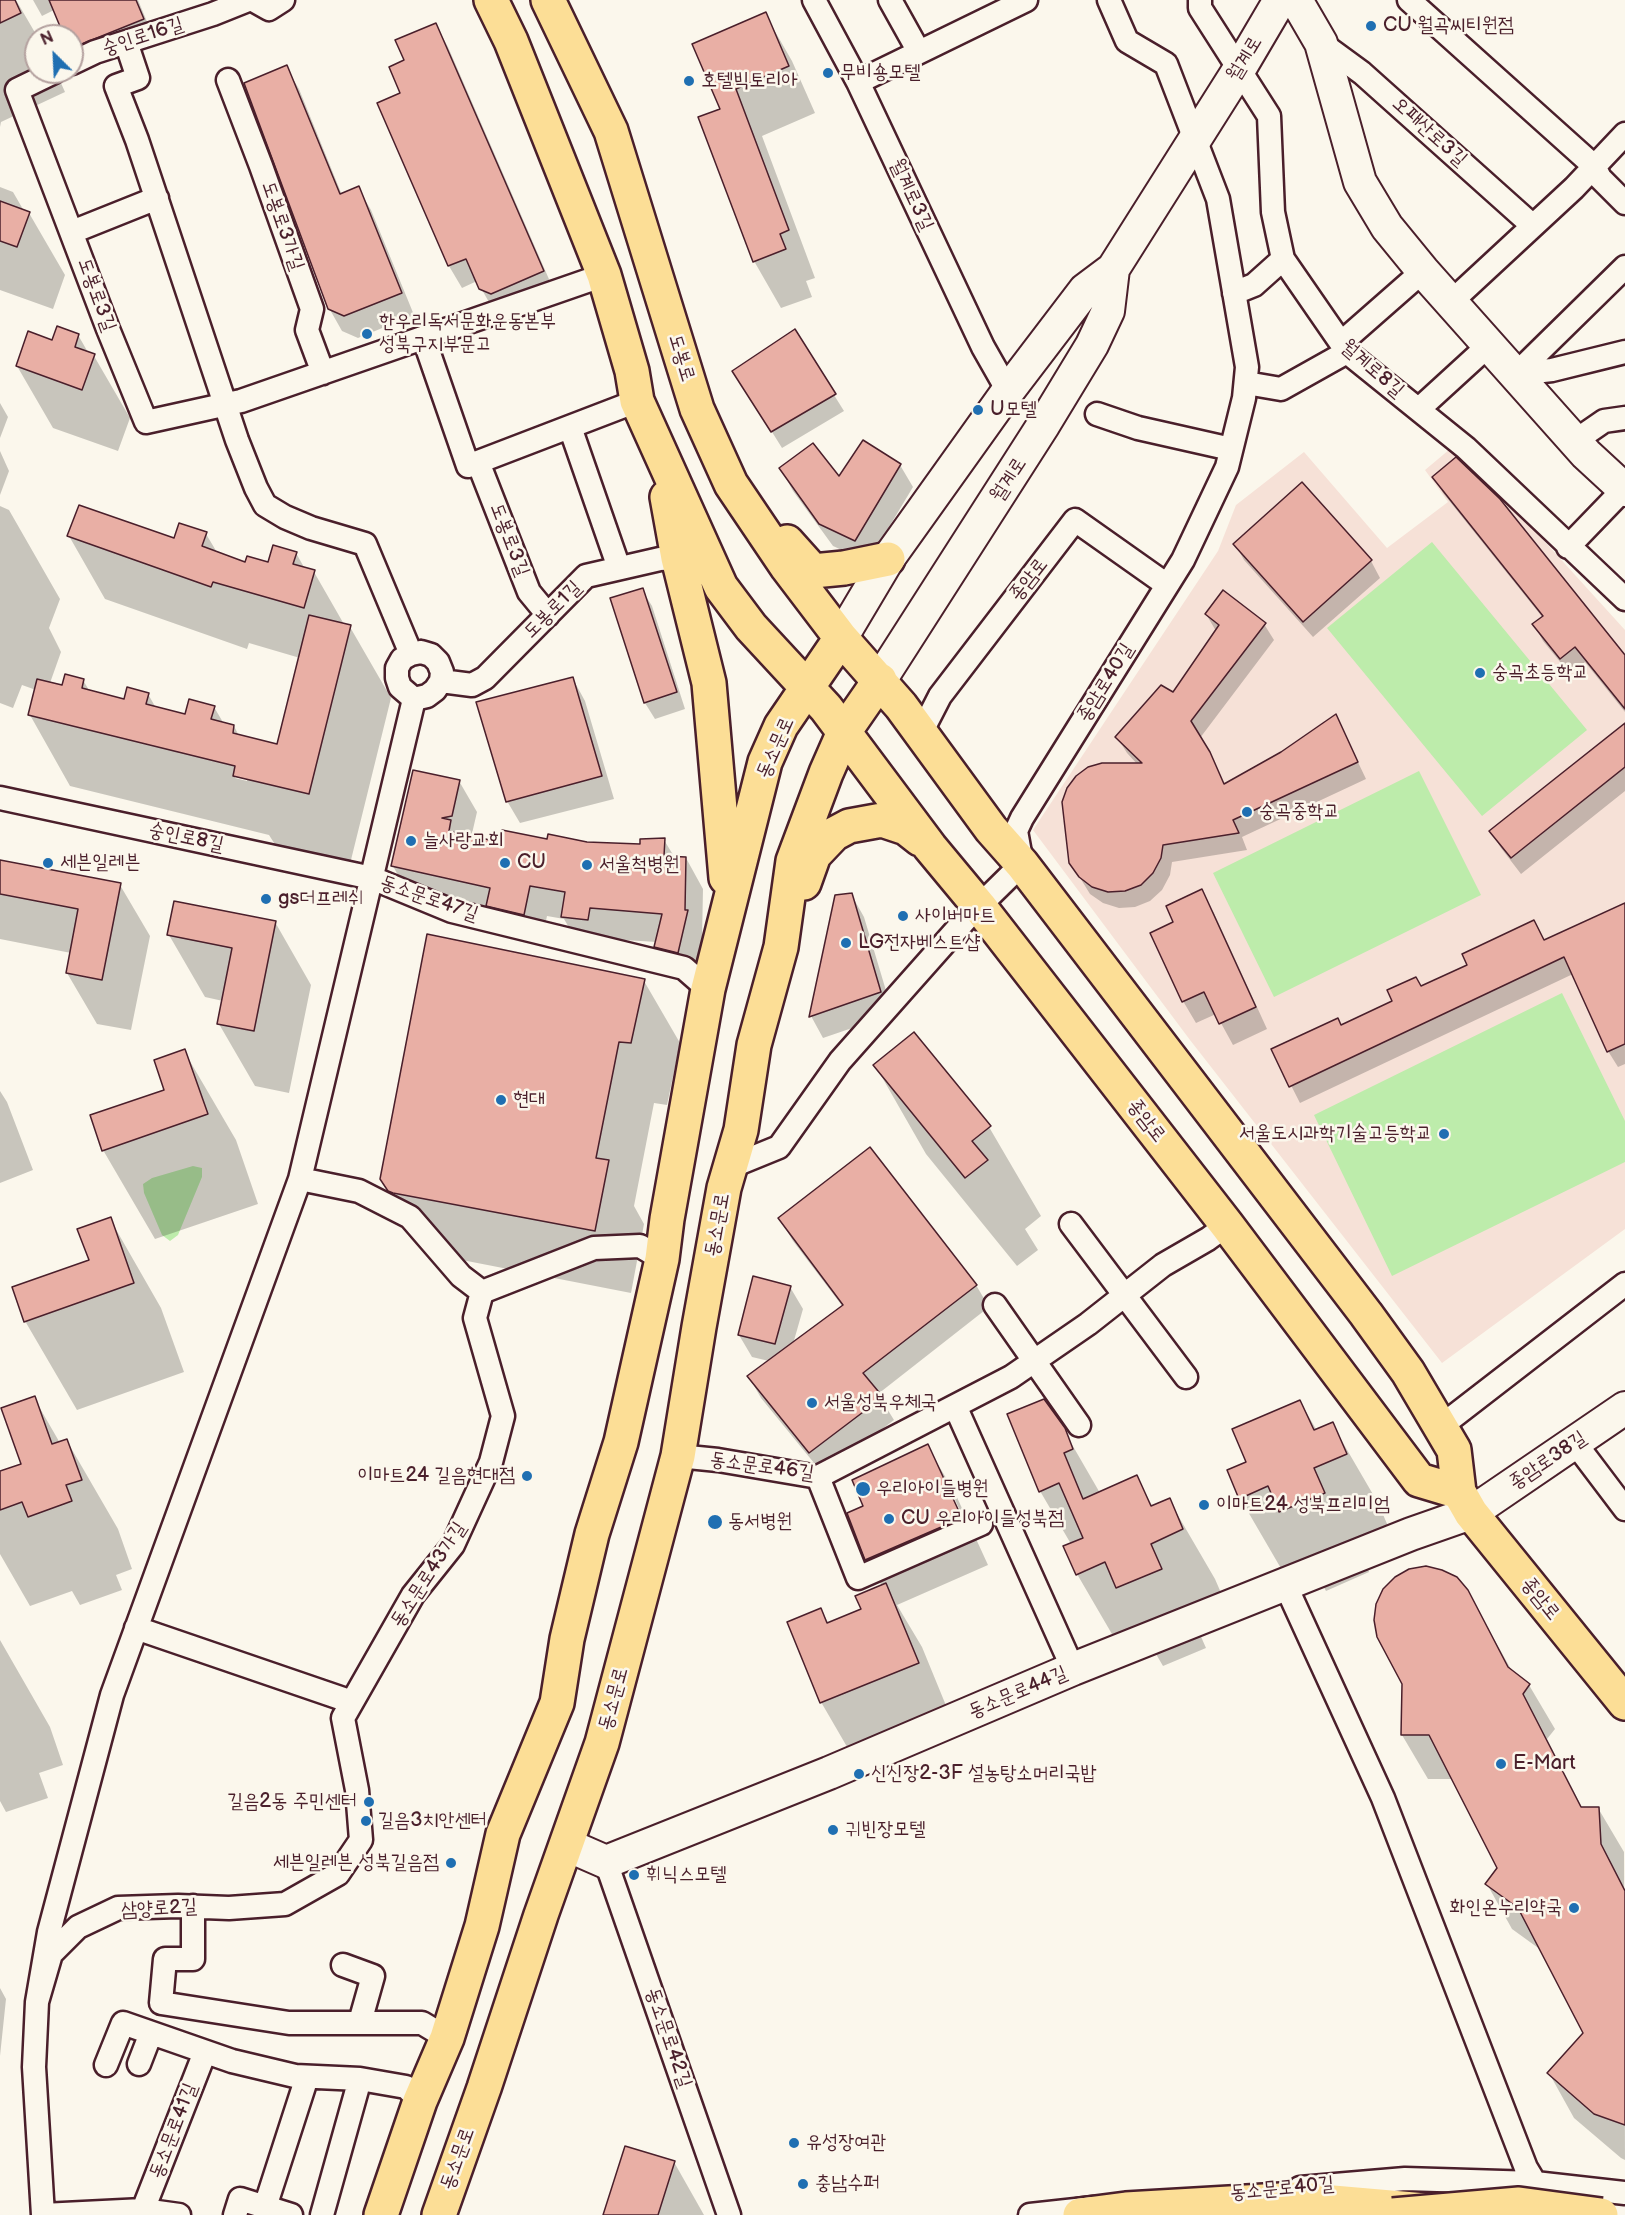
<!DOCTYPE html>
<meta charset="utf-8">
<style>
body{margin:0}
#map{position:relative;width:1625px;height:2215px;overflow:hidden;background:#fbf7ec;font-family:"Balsamiq Sans",sans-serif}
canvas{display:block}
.north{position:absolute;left:24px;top:24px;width:60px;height:60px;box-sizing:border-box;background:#fbf7ec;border:2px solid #b4a19f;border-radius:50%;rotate:336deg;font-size:16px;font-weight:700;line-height:24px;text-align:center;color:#4a1f2b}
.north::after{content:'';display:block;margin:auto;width:21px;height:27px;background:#1f6fb2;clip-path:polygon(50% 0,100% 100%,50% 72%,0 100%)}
</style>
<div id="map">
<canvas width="1625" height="2215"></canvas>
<div class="north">N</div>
</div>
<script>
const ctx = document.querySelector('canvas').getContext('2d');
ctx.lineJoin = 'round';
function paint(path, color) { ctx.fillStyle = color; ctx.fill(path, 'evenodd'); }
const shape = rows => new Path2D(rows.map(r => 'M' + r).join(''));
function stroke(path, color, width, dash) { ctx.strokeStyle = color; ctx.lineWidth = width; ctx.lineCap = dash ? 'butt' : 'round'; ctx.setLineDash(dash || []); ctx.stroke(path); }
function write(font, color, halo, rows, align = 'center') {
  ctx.font = font + ' "Balsamiq Sans","Poor Story",sans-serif'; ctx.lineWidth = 5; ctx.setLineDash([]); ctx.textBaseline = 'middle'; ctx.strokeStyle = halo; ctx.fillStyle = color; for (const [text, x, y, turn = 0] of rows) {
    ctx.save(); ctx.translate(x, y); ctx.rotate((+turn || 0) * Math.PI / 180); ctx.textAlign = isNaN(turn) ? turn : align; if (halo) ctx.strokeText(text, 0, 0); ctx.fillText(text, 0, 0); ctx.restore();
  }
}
const built = shape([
 [1456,444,1625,630,1625,1229,1442,1363,1190,1040,1033,830,1218,551,1236,505,1304,452,1387,548,1448,502,1425,470]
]);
const green = shape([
 [1432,542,1587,730,1482,816,1327,628],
 [1419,771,1481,895,1274,997,1213,873],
 [1562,993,1625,1121,1625,1162,1392,1276,1314,1115],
 [193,1166,202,1168,202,1177,178,1235,170,1241,162,1235,144,1193,143,1184,152,1178]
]);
const shadow = shape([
 [0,0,16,0,37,36,36,72,56,72,65,92,1,122,0,127],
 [33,0,138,0,155,41,83,71,72,51,72,36,65,36,54,10,42,16],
 [765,14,792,61,815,113,762,136,815,278,806,281,812,297,781,308,754,261,722,110],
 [436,25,448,47,555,293,494,311,477,281,462,288,449,266,379,104,402,94,406,61],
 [286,67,299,89,342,195,358,188,371,210,414,315,358,338,342,331,329,308],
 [0,187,13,192,24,211,29,213,65,275,53,309,0,290],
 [78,335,89,354,94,356,130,418,118,451,53,428,17,366],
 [744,387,834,395,844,411,782,448],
 [0,403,8,417,0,438],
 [0,451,9,471,0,495],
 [900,465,913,487,868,562,833,546,793,491,781,469,840,479],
 [1434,477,1625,658,1625,712,1585,662,1570,674,1543,641,1534,624,1543,618,1443,493],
 [1302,484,1371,561,1380,578,1313,637,1244,560,1235,544],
 [0,506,9,510,60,599,49,628,61,652,50,683,63,687,83,680,90,692,125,700,148,694,156,708,186,716,214,707,224,724,234,726,239,736,278,746,300,658,249,643,247,649,105,599,69,536,174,540,206,534,218,554,246,564,269,564,296,553,305,569,314,572,345,626,350,627,391,698,350,864,276,846,269,835,70,786,30,715,36,690,22,685,13,708,0,703],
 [235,775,247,778,247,781,235,778],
 [642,590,652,606,685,709,655,719,645,703,612,599],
 [1206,614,1264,624,1274,640,1200,738,1225,785,1282,753,1336,716,1366,779,1242,837,1247,850,1172,862,1170,875,1162,890,1150,901,1135,907,1119,908,1103,903,1090,894,1071,863,1138,765,1127,753,1117,737,1174,694,1216,631],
 [573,679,585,701,614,799,520,823,507,801],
 [1625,725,1625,791,1521,874,1501,848,1491,832],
 [459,781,477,812,471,838,501,844,548,841,642,846,664,840,675,858,686,858,703,889,702,939,705,942,695,983,674,977,656,947,657,942,607,939,581,948,564,919,547,916,541,945,506,936,493,915,410,897,393,866],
 [0,862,120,885,150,936,131,1030,97,1024,67,973,71,953,0,939],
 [1201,891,1214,913,1267,1029,1233,1045,1216,1014,1196,1023,1183,1001,1152,933,1175,922],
 [851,894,864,917,893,1014,823,1038,811,1016,836,896],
 [1625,904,1625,1064,1618,1067,1608,1051,1573,974,1300,1103,1273,1050,1341,1027,1469,965,1534,922,1545,941],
 [275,922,311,985,289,1093,255,1086,219,1024,223,1001,205,997,169,935],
 [644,981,680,1043,667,1105,654,1103,634,1206,644,1224,631,1293,426,1253,382,1178],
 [914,1034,989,1127,1041,1216,1025,1229,1038,1250,1017,1266,926,1154,875,1065],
 [184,1051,236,1140,258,1204,155,1239,103,1150,166,1091],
 [0,1091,7,1102,33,1170,0,1183],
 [110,1219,161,1308,184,1372,77,1410,25,1321,90,1261],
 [780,1219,976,1285,989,1307,878,1394,894,1420,823,1474,761,1398,749,1377,769,1361,752,1357,739,1335,790,1287,803,1309,793,1344,843,1307,793,1241],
 [34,1398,60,1443,67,1441,118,1529,132,1569,116,1575,122,1590,80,1605,72,1591,30,1606,0,1554,0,1473,23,1465],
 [1300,1401,1317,1431,1332,1424,1378,1503,1391,1533,1359,1547,1369,1572,1326,1591,1312,1566,1286,1577,1240,1498,1248,1463],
 [1063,1429,1100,1493,1136,1477,1153,1507,1169,1500,1215,1579,1228,1609,1195,1623,1206,1648,1163,1666,1149,1642,1123,1653,1077,1574,1071,1544,1040,1491],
 [927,1446,955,1493,988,1565,897,1605,922,1647,954,1725,857,1764,821,1702,821,1610,829,1624,863,1610,882,1586,867,1559,849,1514,865,1506],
 [949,1493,952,1493,966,1524,964,1525],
 [1467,1591,1512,1671,1529,1685,1555,1729,1547,1739,1583,1809,1598,1808,1624,1852,1625,2160,1621,2158,1574,2118,1549,2073,1585,2033,1541,1950,1512,1929,1487,1884,1499,1868,1453,1779,1428,1779,1402,1735],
 [0,1640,50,1727,63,1765,39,1773,48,1798,6,1812,0,1801],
 [0,1988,6,1999,0,2056],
 [674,2162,704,2215,604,2215]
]);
const building = shape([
 [0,0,15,0,21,13,0,23,0,0],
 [49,0,136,0,144,19,72,48,72,36,64,36,49,0],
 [766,12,789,66,736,89,789,230,780,234,786,249,753,262,698,117,720,109,692,44,766,12],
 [436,23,544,271,491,294,479,289,466,259,448,266,377,103,400,93,389,67,404,60,395,40,436,23],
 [287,65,340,194,359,186,402,293,344,316,328,309,244,83,287,65],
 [0,201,30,212,17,247,0,241,0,201],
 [57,326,79,334,75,347,95,354,82,390,16,366,28,331,52,340,57,326],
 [795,329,836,394,771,432,732,371,795,329],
 [863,440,901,464,855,541,819,524,779,468,813,443,839,476,863,440],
 [1456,457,1500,499,1625,655,1625,709,1575,647,1560,659,1532,624,1543,616,1432,477,1456,457],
 [1302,482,1372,560,1303,622,1233,544,1302,482],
 [79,505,174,538,179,523,207,532,202,546,245,562,247,556,268,562,273,545,297,552,293,564,315,570,304,608,213,582,211,587,67,536,79,505],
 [643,588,677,692,644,703,610,598,643,588],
 [1223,590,1266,623,1191,721,1210,752,1224,784,1281,752,1336,714,1358,762,1233,820,1239,833,1163,845,1161,858,1153,873,1141,885,1125,891,1108,892,1092,887,1079,877,1069,863,1062,802,1067,788,1076,776,1088,767,1102,763,1142,763,1115,737,1161,685,1173,692,1219,625,1205,614,1223,590],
 [309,615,351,625,309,794,233,776,235,766,28,715,37,679,62,685,65,674,84,679,82,688,124,699,127,687,149,693,146,704,185,714,189,699,215,706,211,719,234,725,233,733,277,744,309,615],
 [573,677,602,776,506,802,476,702,573,677],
 [1625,723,1625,767,1511,858,1489,831,1625,723],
 [413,770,460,780,452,816,442,818,451,820,449,831,499,842,502,830,547,839,548,834,587,842,640,844,640,839,665,838,664,856,686,857,685,910,688,910,678,953,654,947,662,914,590,908,588,920,561,917,565,892,530,886,524,915,486,906,490,888,391,866,413,770],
 [0,860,121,883,102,980,66,973,78,909,0,894,0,860],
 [1202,889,1256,1007,1219,1024,1204,992,1182,1002,1150,933,1173,922,1166,906,1202,889],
 [852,893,881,992,809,1017,835,895,852,893],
 [174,901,276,921,254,1031,217,1024,232,948,167,935,174,901],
 [1625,903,1625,1044,1607,1052,1564,957,1289,1087,1271,1049,1338,1018,1341,1025,1392,1001,1387,990,1416,977,1421,986,1467,965,1462,954,1534,920,1544,940,1625,903],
 [427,934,645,979,631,1043,619,1042,596,1158,609,1160,595,1231,393,1193,388,1191,380,1179,427,934],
 [914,1032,991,1126,972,1141,988,1160,965,1178,873,1065,914,1032],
 [185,1049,208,1114,102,1151,90,1115,164,1090,154,1060,185,1049],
 [870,1147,977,1285,863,1373,883,1397,809,1453,747,1376,843,1305,778,1218,870,1147],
 [111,1217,134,1283,24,1322,12,1287,89,1260,77,1229,111,1217],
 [753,1276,791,1286,775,1344,738,1335,753,1276],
 [35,1396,52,1444,67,1439,82,1480,66,1485,72,1501,28,1517,22,1502,0,1510,0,1471,21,1464,1,1408,35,1396],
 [1044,1399,1065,1428,1073,1449,1064,1453,1083,1499,1137,1475,1151,1506,1170,1498,1183,1529,1151,1544,1162,1569,1116,1588,1105,1562,1076,1575,1063,1546,1083,1538,1059,1483,1039,1492,1007,1414,1044,1399],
 [1300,1400,1314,1430,1333,1422,1347,1454,1314,1468,1325,1493,1279,1512,1268,1486,1239,1499,1227,1470,1246,1462,1232,1429,1300,1400],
 [928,1444,962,1518,865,1560,847,1513,863,1506,852,1480,928,1444],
 [1426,1566,1442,1570,1457,1577,1468,1590,1508,1667,1530,1684,1523,1694,1581,1807,1599,1807,1601,1844,1625,1891,1625,2125,1594,2114,1547,2073,1583,2033,1518,1908,1485,1884,1497,1868,1429,1735,1401,1735,1402,1684,1377,1637,1374,1620,1376,1604,1383,1589,1395,1577,1409,1569,1426,1566],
 [886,1583,919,1663,820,1703,787,1622,821,1608,827,1623,861,1609,855,1596,886,1583],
 [625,2146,675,2161,658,2215,603,2215,625,2146]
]);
const street = shape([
 [253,0,269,9,283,0],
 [814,0,858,82,983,347,1008,391],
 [890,0,919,52],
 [1200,0,1200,8,1269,116,1273,212,1283,259,1341,343,1347,352,1466,448,1625,599],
 [1409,0,1594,166,1600,178,1625,203],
 [126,42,138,78,116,86,137,140,237,440,256,488,265,505,285,517,311,528,365,544,411,654],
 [1321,43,1362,73,1533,226],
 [72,63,95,52,213,14,248,0],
 [54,72,17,90,108,329,146,422,241,401,604,275],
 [228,80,261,166,312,309,307,330,323,373],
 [858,82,1026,0],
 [72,232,157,198],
 [1234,293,1254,285,1283,259],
 [1451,302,1574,188,1625,134],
 [424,339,468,466,478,462,529,592,548,615],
 [1341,343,1423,271],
 [1516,374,1625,267],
 [1516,374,1552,370,1625,352],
 [1246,383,1281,389,1347,352],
 [1419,409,1489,345],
 [1097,414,1138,428,1231,449],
 [570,427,619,568],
 [1575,441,1604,421,1625,418],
 [478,462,637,401],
 [1568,547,1625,488],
 [421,652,431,655,438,662,442,672,441,681,435,690,427,696,414,699,400,687,397,678,397,668,402,659,411,654,421,652],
 [441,681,472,685,485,678,586,576,660,559,678,558],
 [921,733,940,696,1075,520,1167,585],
 [0,798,372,878,452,911,684,968,708,989],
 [730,1167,779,1147,840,1061,966,919,1022,864,1016,831,1022,818,1183,560,1227,467,1244,398,1247,367,1218,199,1166,64,1127,41,1109,0],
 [300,1179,359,1191,410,1217,461,1276,482,1292],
 [1071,1224,1186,1377],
 [482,1292,594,1248,640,1246,662,1259],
 [995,1305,1079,1425],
 [956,1408,1073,1669],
 [1440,1427,1625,1284],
 [1575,1443,1625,1509],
 [678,1456,718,1460,818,1477,1011,1377,1088,1324,1163,1265,1208,1239,1227,1225],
 [818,1477,858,1578,981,1524],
 [1285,1584,1383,1798,1526,2168,1535,2183,1546,2215],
 [136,1628,352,1702],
 [606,1862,729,2215],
 [193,1906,193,1959,165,1959,161,2003,289,2023,422,2023,447,2038],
 [343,1965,373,1976,360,2022],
 [37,2002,49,1932,112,1695,300,1179,414,699],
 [139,2064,151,2033],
 [106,2065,123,2023,232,2061,295,2076,360,2079,406,2087,420,2101],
 [1300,2188,1405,2179,1535,2183,1625,2193],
 [265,2207,307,2077],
 [143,2210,205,2052],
 [179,2215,143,2210,43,2215,34,2067,37,2002,51,1954,78,1927,118,1908,178,1906,229,1908,285,1904,338,1874,361,1840,357,1790,343,1718,413,1595,453,1545,491,1462,503,1416,475,1318,482,1292],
 [235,2215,240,2199,291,2215],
 [322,2215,360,2079],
 [1030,2215,1094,2208]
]);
const secondary = shape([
 [1296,0,1321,43,1360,182,1387,227,1423,271,1586,454,1625,490],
 [841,638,888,559,1008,391,1085,290,1113,269,1240,68,1280,0],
 [880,680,1044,424,1092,345,1108,311,1113,269],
 [567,1845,606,1862,829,1773,1073,1669,1411,1534,1471,1513,1625,1408]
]);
const primary = shape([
 [491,0,511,41,604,275,632,371,637,401,721,587,751,627,826,708,930,847,979,906,1227,1225,1419,1480,1459,1492],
 [548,0,611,131,697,409,731,484,787,567,841,638,901,706,991,829,1022,864,1366,1314,1408,1372,1454,1450,1459,1492,1471,1513,1625,1703],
 [667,497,678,558,709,683,726,878],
 [787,542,813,571,844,568,888,559],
 [804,883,814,855,834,834,849,826,882,820,906,828,920,839],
 [381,2215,420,2101,447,2038,482,1926,503,1834,557,1703,567,1639,592,1534,621,1442,662,1259,667,1219,708,989,765,762,781,726,841,638],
 [439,2215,484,2088,541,1915,602,1743,678,1456,699,1327,724,1188,741,1130,754,1045,781,947,793,861,826,773,844,732,880,680]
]);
const highway = shape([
 [1080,2215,1126,2209,1298,2199,1425,2210]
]);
const highwayBridge = shape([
 [1393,2215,1519,2204,1601,2215]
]);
const markers = [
 [1371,26,6,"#1f6fb2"],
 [828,73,6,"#1f6fb2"],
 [689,81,6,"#1f6fb2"],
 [367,334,6,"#1f6fb2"],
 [978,410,6,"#1f6fb2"],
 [1480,673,6,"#1f6fb2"],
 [1247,812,6,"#1f6fb2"],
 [411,841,6,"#1f6fb2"],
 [48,863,6,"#1f6fb2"],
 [505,863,6,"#1f6fb2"],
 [587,865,6,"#1f6fb2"],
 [266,899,6,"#1f6fb2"],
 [903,916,6,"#1f6fb2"],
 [846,943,6,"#1f6fb2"],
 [501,1100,6,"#1f6fb2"],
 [1444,1134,6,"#1f6fb2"],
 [812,1403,6,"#1f6fb2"],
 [527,1476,6,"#1f6fb2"],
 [863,1489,8,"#1f6fb2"],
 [1204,1505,6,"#1f6fb2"],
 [889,1519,6,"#1f6fb2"],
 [715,1522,8,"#1f6fb2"],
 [1501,1764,6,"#1f6fb2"],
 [859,1774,6,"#1f6fb2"],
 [369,1802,6,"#1f6fb2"],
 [366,1821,6,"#1f6fb2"],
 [833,1830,6,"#1f6fb2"],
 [451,1863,6,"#1f6fb2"],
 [634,1875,6,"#1f6fb2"],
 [1574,1908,6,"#1f6fb2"],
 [794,2143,6,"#1f6fb2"],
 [803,2184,6,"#1f6fb2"]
];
const poiNames = [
 ["CU 월곡씨티원점",1383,26],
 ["무비숑모텔",840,73],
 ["호텔빅토리아",701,81],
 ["한우리독서문화운동본부",379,322],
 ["성북구지부문고",379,345],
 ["U모텔",990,410],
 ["숭곡초등학교",1492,673],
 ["숭곡중학교",1259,812],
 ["늘사랑교회",423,841],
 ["세븐일레븐",60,863],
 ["CU",517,863],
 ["서울척병원",599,865],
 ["gs더프레쉬",278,899],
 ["사이버마트",915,916],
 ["LG전자베스트샵",858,943],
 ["현대",513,1100],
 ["서울도시과학기술고등학교",1432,1134,"right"],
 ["서울성북우체국",824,1403],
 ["이마트24 길음현대점",515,1476,"right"],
 ["우리아이들병원",876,1489],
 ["이마트24 성북프리미엄",1216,1505],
 ["CU 우리아이들성북점",901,1519],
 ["동서병원",728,1522],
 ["E-Mart",1513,1764],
 ["신신장2-3F 설농탕소머리국밥",871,1774],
 ["길음2동 주민센터",357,1802,"right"],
 ["길음3치안센터",378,1821],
 ["귀빈장모텔",845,1830],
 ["세븐일레븐 성북길음점",439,1863,"right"],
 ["휘닉스모텔",646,1875],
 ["화인온누리약국",1562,1908,"right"],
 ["유성장여관",806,2143],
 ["충남수퍼",815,2184]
];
const streetNames = [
 ["숭인로16길",143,37,-18],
 ["월계로",1245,59,-59],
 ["오패산로3길",1429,132,42],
 ["월계로3길",911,195,65],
 ["도봉로3가길",282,226,71],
 ["도봉로3길",96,295,70],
 ["도봉로",681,358,73],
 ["월계로8길",1372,369,41],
 ["월계로",1009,480,-57],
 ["도봉로3길",509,540,69],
 ["종암로",1029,580,-52],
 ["도봉로1길",553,610,-45],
 ["종암로40길",1106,683,-58],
 ["동소문로",776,748,-66],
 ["숭인로8길",186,838,12],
 ["동소문로47길",429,899,19],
 ["종암로",1146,1121,52],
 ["동소문로",718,1225,-80],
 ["종암로38길",1548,1461,-34],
 ["동소문로46길",762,1467,8],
 ["동소문로43가길",429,1575,-57],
 ["종암로",1540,1599,51],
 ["동소문로44길",1018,1693,-23],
 ["동소문로",614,1699,-75],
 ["삼양로2길",159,1909,-3],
 ["동소문로42길",668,2038,71],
 ["동소문로41길",174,2131,-69],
 ["동소문로",458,2159,-70],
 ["동소문로40길",1282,2189,-5]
];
paint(built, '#f6e1d7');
paint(green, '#bdecab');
paint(shadow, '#0003');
paint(building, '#e9afa5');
stroke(building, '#4a1f2b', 1.5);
stroke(street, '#4a1f2b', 27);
stroke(secondary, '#4a1f2b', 36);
stroke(primary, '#4a1f2b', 38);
stroke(highway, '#4a1f2b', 38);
stroke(street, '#fbf7ec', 22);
stroke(secondary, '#fbf7ec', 32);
stroke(primary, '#fcde96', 33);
stroke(highway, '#fcde96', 33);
stroke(highwayBridge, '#4a1f2b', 38, []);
stroke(highwayBridge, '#fcde96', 33);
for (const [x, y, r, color] of markers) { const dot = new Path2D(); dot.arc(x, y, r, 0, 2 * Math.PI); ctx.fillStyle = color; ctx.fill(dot); stroke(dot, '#fbf7ec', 2); }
write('20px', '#4a1f2b', '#fbf7ec', poiNames, 'left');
write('20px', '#4a1f2b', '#fbf7ec', streetNames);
</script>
